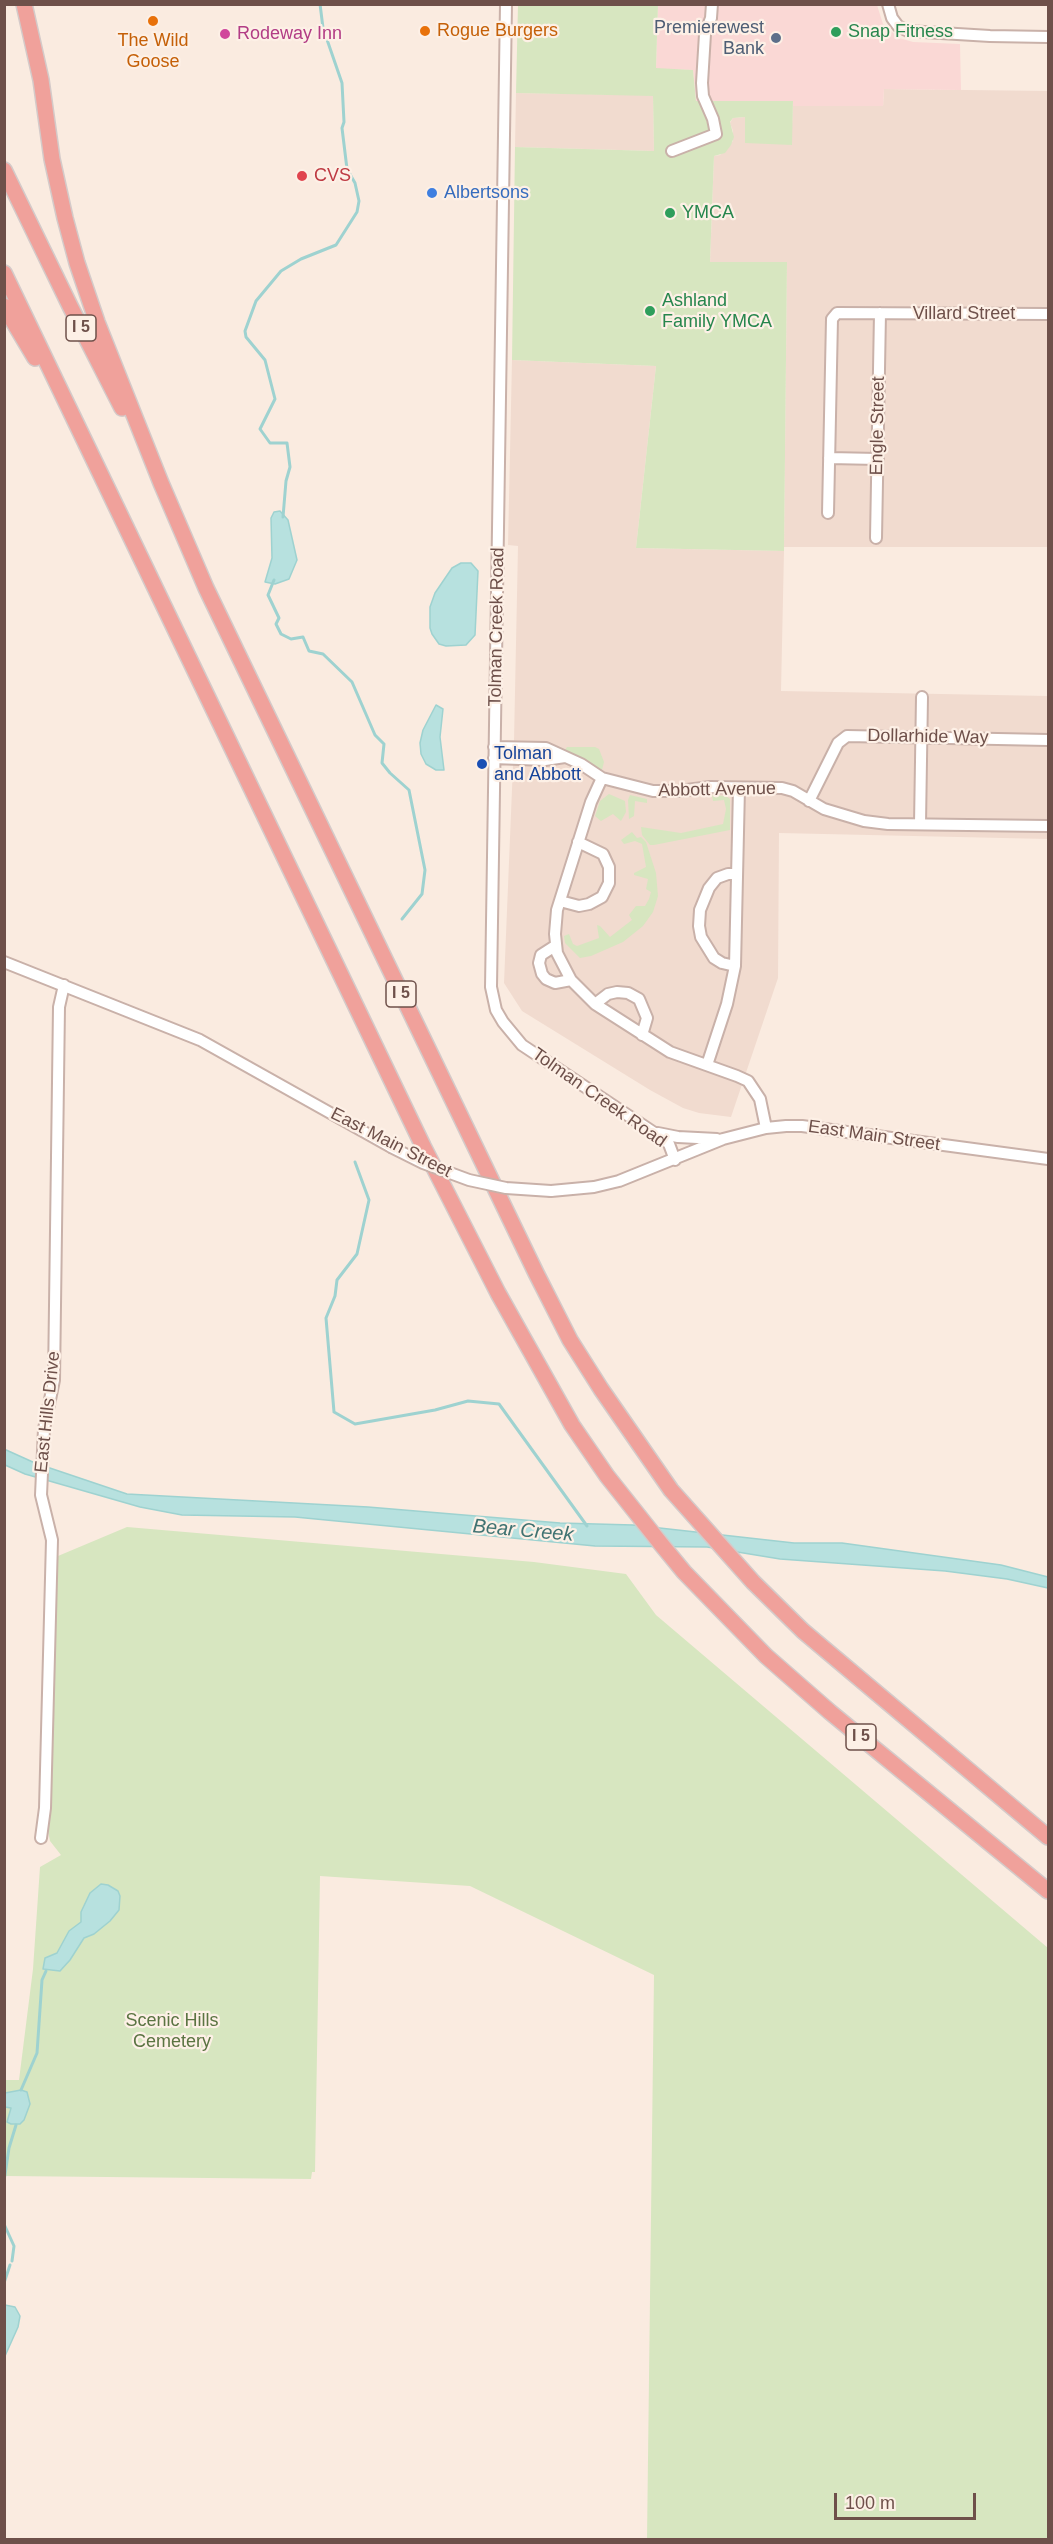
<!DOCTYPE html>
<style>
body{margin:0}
#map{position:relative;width:1053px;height:2544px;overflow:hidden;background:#faebe0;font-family:Helvetica,sans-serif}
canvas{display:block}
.frame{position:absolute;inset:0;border:6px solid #6e504a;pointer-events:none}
.scale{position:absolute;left:834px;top:2493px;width:142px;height:27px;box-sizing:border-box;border:3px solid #6e504a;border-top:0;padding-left:8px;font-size:18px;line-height:21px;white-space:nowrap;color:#6e504a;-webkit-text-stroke:4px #fdf0e6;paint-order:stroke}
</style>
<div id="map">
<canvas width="1053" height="2544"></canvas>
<div class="frame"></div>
<div class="scale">100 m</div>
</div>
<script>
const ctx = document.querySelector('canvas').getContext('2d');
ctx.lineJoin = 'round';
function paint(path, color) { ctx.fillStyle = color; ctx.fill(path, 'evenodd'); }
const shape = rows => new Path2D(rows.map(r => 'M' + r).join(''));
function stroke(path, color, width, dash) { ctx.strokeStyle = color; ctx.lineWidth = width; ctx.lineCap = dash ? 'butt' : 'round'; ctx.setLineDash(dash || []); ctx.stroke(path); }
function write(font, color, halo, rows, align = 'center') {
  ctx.font = font + ' Helvetica,sans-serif'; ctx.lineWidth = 4.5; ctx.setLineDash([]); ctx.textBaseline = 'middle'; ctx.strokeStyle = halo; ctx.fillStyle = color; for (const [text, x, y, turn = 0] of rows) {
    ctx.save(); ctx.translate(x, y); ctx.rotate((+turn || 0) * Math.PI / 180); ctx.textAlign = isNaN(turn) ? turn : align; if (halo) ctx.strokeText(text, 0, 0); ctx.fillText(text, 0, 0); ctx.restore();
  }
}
const residential = shape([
 [884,89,1048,91,1048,547,784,547,787,262,710,263,714,156,720,155,733,141,733,131,730,123,733,118,745,117,791,145,793,106,883,106],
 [516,93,653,95,654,151,515,147],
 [512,360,656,366,636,548,784,551,781,691,1048,696,1048,839,779,833,778,978,731,1117,699,1113,683,1108,650,1090,522,1011,504,983,514,741,518,546,508,545]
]);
const commercial = shape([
 [658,5,877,5,883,24,899,38,913,42,960,44,961,90,884,89,883,106,793,106,793,101,696,101,693,70,656,69]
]);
const green = shape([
 [518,5,658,5,656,68,693,70,696,101,793,101,792,145,745,143,745,117,733,118,730,122,734,137,731,145,725,153,714,156,710,262,787,262,784,551,636,548,656,366,512,360,515,147,654,151,653,96,516,93],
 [567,747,595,747,599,749,604,762,602,770,600,771,565,750],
 [609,794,625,801,626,812,621,821,613,814,601,821,595,816,600,801],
 [630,795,647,799,647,803,635,801,634,816,629,819,628,800],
 [712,795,726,796,730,799,730,830,654,845,650,845,642,835,641,827,681,833,723,824,726,809,724,800,713,801],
 [632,832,637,838,641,837,646,842,656,873,658,896,653,912,643,926,623,942,591,956,580,958,565,943,564,936,569,934,573,944,577,946,599,938,597,925,600,926,610,937,632,920,629,915,636,906,645,906,649,899,651,892,646,889,648,879,634,875,634,873,646,867,642,844,635,841,624,844,621,840],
 [127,1527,534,1562,626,1574,656,1615,1048,1948,1048,2539,647,2539,654,1975,470,1886,320,1876,315,2172,312,2172,311,2179,5,2176,5,2080,19,2080,33,1969,40,1867,61,1855,50,1841,48,1831,58,1556]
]);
const water = shape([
 [280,511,288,520,297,560,289,579,275,584,265,582,272,558,271,518,274,512,280,511],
 [461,563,471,563,478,571,475,635,466,645,446,646,439,644,432,634,430,628,430,607,435,593,452,568,461,563],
 [436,705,443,709,440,737,444,770,436,770,426,764,421,754,420,743,423,730,436,705],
 [4,1449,35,1463,127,1494,368,1507,560,1523,633,1525,794,1543,842,1543,1001,1565,1048,1577,1048,1588,1007,1579,945,1571,780,1559,707,1547,595,1546,295,1517,182,1515,140,1507,25,1474,5,1465,4,1449],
 [101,1884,108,1885,118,1891,120,1896,119,1910,110,1921,94,1934,84,1938,70,1960,60,1971,43,1969,45,1958,57,1953,69,1931,81,1922,81,1912,90,1893,101,1884],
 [21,2090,27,2092,30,2104,24,2120,20,2124,11,2124,7,2122,11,2108,5,2107,5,2093,21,2090],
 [5,2305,15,2307,20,2316,18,2327,5,2356,5,2305]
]);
const stream = shape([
 [283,517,286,481,290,467,287,443,270,443,260,429,275,399,265,360,246,337,245,331,256,301,281,271,301,259,336,245,357,212,359,201,355,183,347,169,342,128,344,122,342,83,323,28,320,4],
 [274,580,268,595,279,618,276,624,281,634,291,639,303,637,309,651,323,654,352,682,375,735,384,744,382,763,390,773,409,790,425,870,422,894,402,919],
 [355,1162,369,1200,357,1254,337,1280,335,1296,326,1318,334,1412,355,1424,435,1410,468,1401,499,1404,587,1526],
 [21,2090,37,2053,42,1980,46,1971],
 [4,2181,9,2148,16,2125],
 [4,2224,14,2246,12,2261],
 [4,2283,10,2265]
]);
const minor = shape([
 [506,4,491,987,496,1010,503,1022,522,1045,662,1138,669,1144,675,1160],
 [888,4,892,18,898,26,908,31,990,36,1048,37],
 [672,151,716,134,713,119,703,96,702,83,705,34,711,18,712,4],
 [829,458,878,459],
 [828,513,832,319,837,313,1048,314],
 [876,538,880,313],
 [494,747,546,748,581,764,602,778,653,791,679,791,710,787,782,788,793,791,824,809,864,821,888,824,1048,826],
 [494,758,545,760,565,757],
 [602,778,591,802,557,910,555,934,557,953,571,980,595,1004,670,1052,737,1076,748,1081,760,1099,766,1128],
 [809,801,838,743,847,736,1048,740],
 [920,824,922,697],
 [560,901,579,906,589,904,602,897,609,883,609,867,603,854,578,842],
 [555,946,541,955,539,963,542,974,546,979,555,983,571,980],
 [4,962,200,1040,391,1147],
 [735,966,722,963,714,958,701,937,699,926,700,910,709,888,717,878,728,874,737,874],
 [595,1004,608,994,617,992,628,993,639,999,647,1018,642,1035],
 [707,1065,727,1004,735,966,739,788],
 [658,1133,678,1137,717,1139],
 [551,1191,594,1187,619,1181,723,1139,766,1128,786,1126,802,1126,1048,1159],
 [41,1838,45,1808,52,1540,41,1495,44,1429,54,1380,59,1007,64,985]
]);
const highway = shape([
 [24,4,41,80,52,159,65,218,77,263,97,322,161,483,206,588,536,1273,570,1340,601,1389,671,1490,753,1582,803,1631,1048,1837],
 [4,170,70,306,122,408],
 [4,273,423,1146,498,1293,572,1425,607,1476,661,1544,684,1572,766,1656,830,1712,1048,1891],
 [4,306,35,358]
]);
const minorBridge = shape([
 [391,1147,423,1163,469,1180,506,1188,551,1191]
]);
const markers = [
 [153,21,6,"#e8710a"],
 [425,31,6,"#e8710a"],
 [836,32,6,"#2e9e5b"],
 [225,34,6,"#d1479c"],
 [776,38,6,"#5c6f8a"],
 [302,176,6,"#e0444e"],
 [432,193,6,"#3f7fe0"],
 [670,213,6,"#2e9e5b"],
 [650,311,6,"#2e9e5b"],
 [482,764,6,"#1a4fb4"]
];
const shields = [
 [81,328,30],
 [401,994,30],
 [861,1737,30]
];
const shieldNames = [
 ["I 5",81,328],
 ["I 5",401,994],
 ["I 5",861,1737]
];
const serviceNames = [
 ["Premierewest",764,28],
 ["Bank",764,49]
];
const foodNames = [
 ["Rogue Burgers",437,31],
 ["The Wild",153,41,"center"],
 ["Goose",153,62,"center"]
];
const leisureNames = [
 ["Snap Fitness",848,32],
 ["YMCA",682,213],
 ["Ashland",662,301],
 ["Family YMCA",662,322]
];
const hotelNames = [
 ["Rodeway Inn",237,34]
];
const healthNames = [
 ["CVS",314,176]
];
const shopNames = [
 ["Albertsons",444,193]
];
const streetNames = [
 ["Villard Street",964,314],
 ["Engle Street",878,426,-89],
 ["Tolman Creek Road",497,627,-89],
 ["Dollarhide Way",928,737,1],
 ["Abbott Avenue",717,790,-1],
 ["Tolman Creek Road",599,1098,35],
 ["East Main Street",874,1136,8],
 ["East Main Street",391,1143,27],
 ["East Hills Drive",48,1412,-84]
];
const transitNames = [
 ["Tolman",494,754],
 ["and Abbott",494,775]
];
const parkNames = [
 ["Scenic Hills",172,2021],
 ["Cemetery",172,2042]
];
const waterNames = [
 ["Bear Creek",523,1531,5]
];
paint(residential, '#f1dbcf');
paint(commercial, '#fad8d5');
paint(green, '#d7e6c0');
paint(water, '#b7e1df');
stroke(water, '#9ed2d0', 1.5);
stroke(stream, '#9ed2d0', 3);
stroke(minor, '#c9b1a9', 14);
stroke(highway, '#d4cac9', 18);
stroke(minor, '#fff', 10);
stroke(highway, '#f0a19b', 15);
stroke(minorBridge, '#c9b1a9', 14, []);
stroke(minorBridge, '#fff', 10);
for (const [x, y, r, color] of markers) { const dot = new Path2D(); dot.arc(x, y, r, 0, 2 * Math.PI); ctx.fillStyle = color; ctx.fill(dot); stroke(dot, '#fdf0e6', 2); }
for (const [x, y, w] of shields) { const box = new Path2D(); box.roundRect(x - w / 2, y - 13, w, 26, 4.5); ctx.fillStyle = '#fdf0e6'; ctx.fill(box); stroke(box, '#6e504a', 1.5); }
write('bold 16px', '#6e504a', null, shieldNames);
write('18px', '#4e5e75', '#fdf0e6', serviceNames, 'right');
write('18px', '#c56008', '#fdf0e6', foodNames, 'left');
write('18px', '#27864d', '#fdf0e6', leisureNames, 'left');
write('18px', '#b23c85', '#fdf0e6', hotelNames, 'left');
write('18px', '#be3a42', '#fdf0e6', healthNames, 'left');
write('18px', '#366cbe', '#fdf0e6', shopNames, 'left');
write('18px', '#6e504a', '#fdf0e6', streetNames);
write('18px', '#164399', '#fdf0e6', transitNames, 'left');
write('18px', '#5b7442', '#fdf0e6', parkNames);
write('italic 20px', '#407372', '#fdf0e6', waterNames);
</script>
